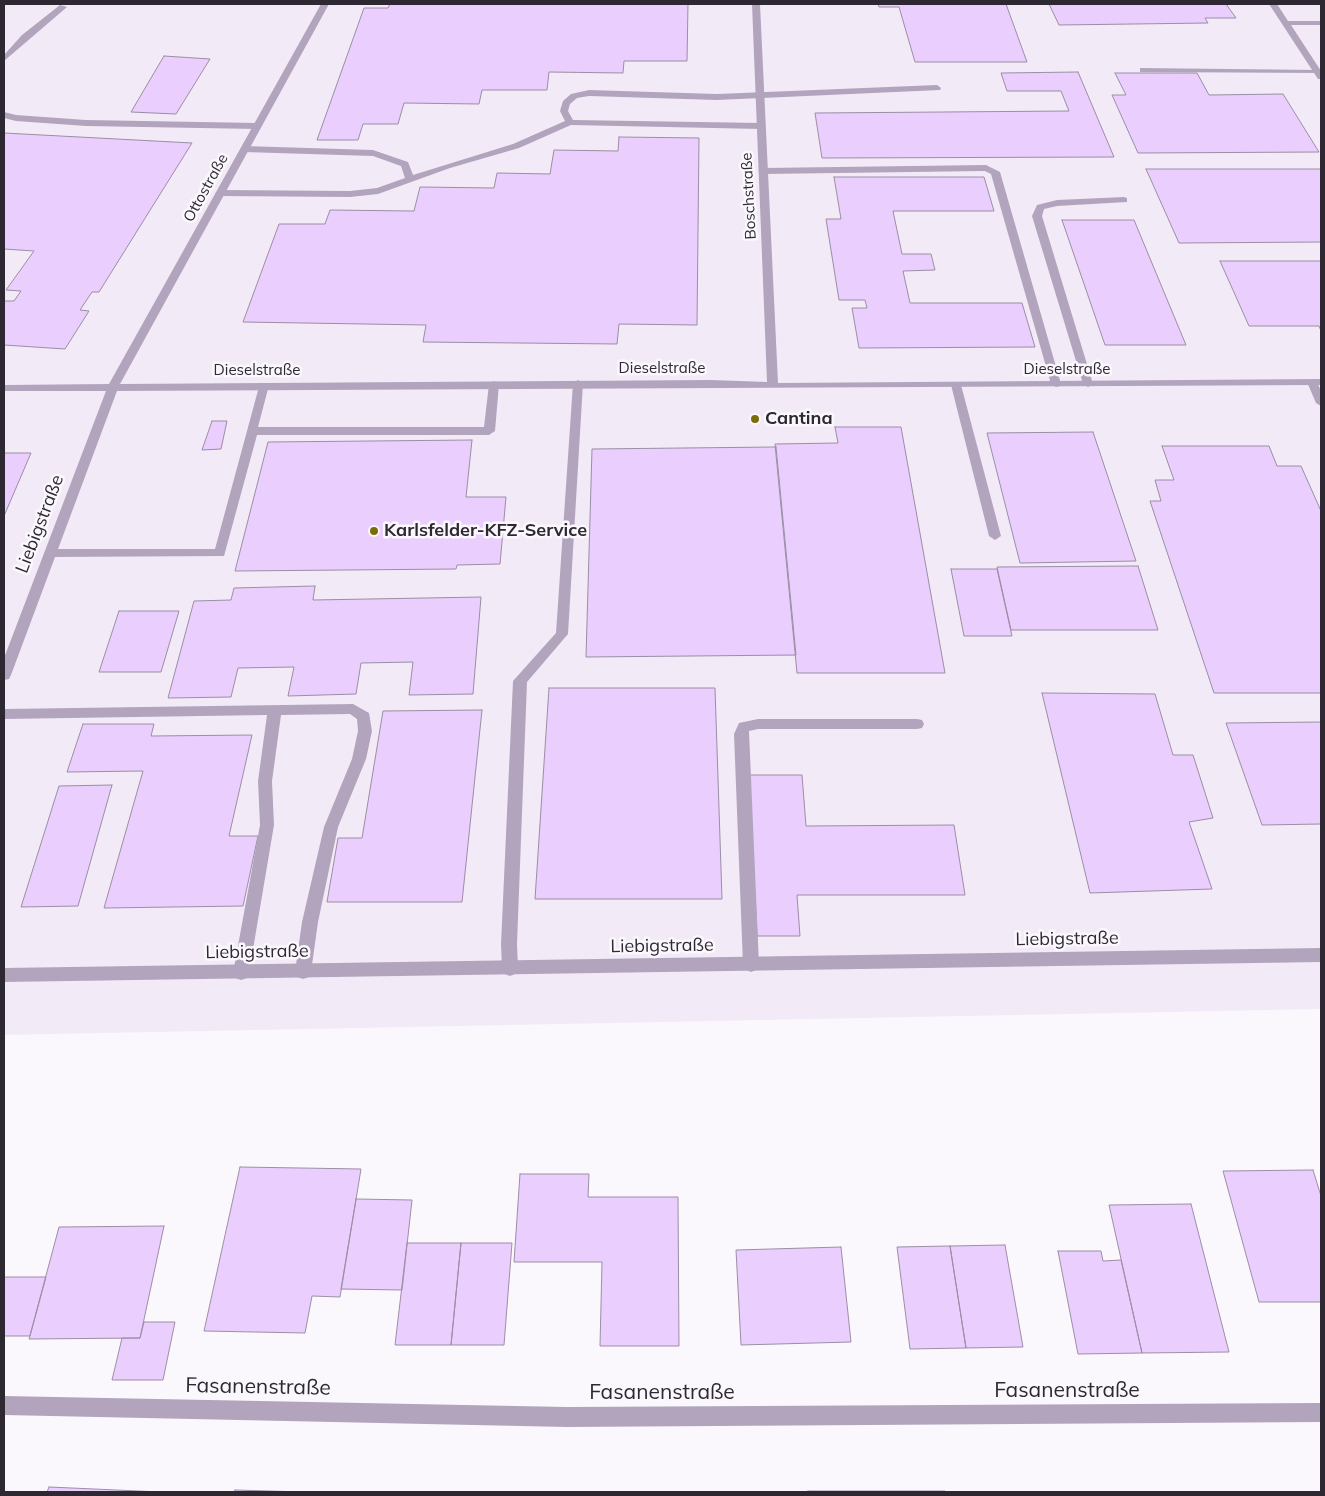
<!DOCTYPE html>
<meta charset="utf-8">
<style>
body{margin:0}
#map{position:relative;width:1325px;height:1496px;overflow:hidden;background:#fbf8fd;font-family:Mulish,sans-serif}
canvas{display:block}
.frame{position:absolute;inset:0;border:5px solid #2e2832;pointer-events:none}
</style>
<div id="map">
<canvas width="1325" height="1496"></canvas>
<div class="frame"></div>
</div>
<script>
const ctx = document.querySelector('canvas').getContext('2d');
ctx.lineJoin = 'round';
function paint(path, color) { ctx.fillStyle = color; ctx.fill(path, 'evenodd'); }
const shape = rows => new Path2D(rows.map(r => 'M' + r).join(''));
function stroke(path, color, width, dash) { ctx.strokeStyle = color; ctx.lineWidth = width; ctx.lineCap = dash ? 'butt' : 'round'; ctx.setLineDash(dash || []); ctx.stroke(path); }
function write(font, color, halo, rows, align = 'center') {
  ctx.font = font + ' Mulish,sans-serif'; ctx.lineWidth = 5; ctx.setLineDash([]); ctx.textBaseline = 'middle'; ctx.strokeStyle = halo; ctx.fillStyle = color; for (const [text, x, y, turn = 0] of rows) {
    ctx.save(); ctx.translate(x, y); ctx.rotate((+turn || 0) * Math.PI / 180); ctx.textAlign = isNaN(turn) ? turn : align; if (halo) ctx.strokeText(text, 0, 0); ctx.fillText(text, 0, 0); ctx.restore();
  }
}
const built = shape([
 [4,4,1321,4,1321,1009,4,1035]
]);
const building = shape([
 [390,4,688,4,687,61,624,61,623,73,549,72,547,90,482,90,479,104,404,103,398,124,363,124,358,140,317,140,364,8,388,8,390,4],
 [878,4,1006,4,1027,62,915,62,899,7,879,7,878,4],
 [1049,4,1226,4,1236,18,1205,18,1208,23,1059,25,1049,4],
 [164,56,210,59,176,114,131,112,164,56],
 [1078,72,1114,157,822,158,815,113,1069,111,1061,91,1007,91,1001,73,1078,72],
 [1115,73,1197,73,1209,95,1283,94,1319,152,1138,153,1112,95,1126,95,1115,73],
 [4,133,192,143,99,292,92,292,80,310,89,311,65,349,4,345,4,301,14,301,21,291,6,290,34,251,4,249,4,133],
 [619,137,699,138,697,325,619,324,617,344,423,342,426,325,243,322,279,224,325,224,330,210,414,211,420,187,494,188,497,173,550,174,554,150,618,151,619,137],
 [1146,169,1321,169,1321,242,1179,243,1146,169],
 [834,177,984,177,994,211,893,211,902,254,931,254,935,270,903,271,910,303,1022,303,1035,347,859,348,852,308,867,308,865,300,839,300,826,219,841,219,834,177],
 [1062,220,1134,220,1186,345,1105,345,1062,220],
 [1220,261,1321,261,1321,331,1319,326,1249,326,1220,261],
 [212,421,227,421,221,449,202,450,212,421],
 [835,427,901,427,945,673,797,673,775,444,838,443,835,427],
 [1093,432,1136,561,1020,563,987,433,1093,432],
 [472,440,466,497,506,497,500,564,457,565,456,569,235,571,268,442,472,440],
 [1162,446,1269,446,1277,466,1301,466,1321,511,1321,693,1214,693,1150,501,1161,501,1155,480,1174,480,1162,446],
 [776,447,796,655,586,657,592,449,776,447],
 [4,453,31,453,4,516,4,453],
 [1138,566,1158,630,1011,630,997,567,1138,566],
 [951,569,997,569,1012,636,964,636,951,569],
 [315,586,313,600,481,597,473,694,409,695,413,662,361,663,356,694,288,696,294,667,238,668,231,697,168,698,194,601,231,600,234,588,315,586],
 [119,611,179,611,161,672,99,672,119,611],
 [549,688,715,688,722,899,535,899,549,688],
 [1042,693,1155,694,1173,755,1193,755,1213,818,1189,822,1212,889,1090,893,1042,693],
 [482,710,462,902,327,902,338,838,362,838,383,711,482,710],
 [1321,722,1321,824,1262,825,1226,723,1321,722],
 [83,724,154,724,151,736,252,735,229,836,258,836,243,906,104,908,143,771,67,772,83,724],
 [749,775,802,775,806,826,954,825,965,895,797,895,800,936,757,936,749,775],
 [112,785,78,906,21,907,59,786,112,785],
 [240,1167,361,1169,340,1297,312,1296,305,1333,204,1331,240,1167],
 [1313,1170,1321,1196,1321,1302,1259,1302,1223,1171,1313,1170],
 [520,1174,589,1174,588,1197,678,1197,679,1346,600,1346,602,1262,514,1262,520,1174],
 [356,1199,412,1200,402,1290,341,1289,356,1199],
 [1191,1204,1229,1352,1142,1353,1109,1205,1191,1204],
 [164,1226,140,1338,29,1339,59,1227,164,1226],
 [407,1243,461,1243,451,1345,395,1345,407,1243],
 [461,1243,512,1243,504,1345,451,1345,461,1243],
 [1005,1245,1023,1347,966,1348,950,1246,1005,1245],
 [950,1246,966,1348,910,1349,897,1247,950,1246],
 [841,1247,851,1342,741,1345,736,1250,841,1247],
 [1058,1251,1101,1251,1103,1261,1121,1260,1142,1353,1078,1354,1058,1251],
 [4,1277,46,1277,30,1336,4,1336,4,1277],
 [144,1322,175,1322,163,1380,112,1380,122,1338,140,1338,144,1322],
 [49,1487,161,1492,47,1492,49,1487],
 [235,1490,303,1492,234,1492,235,1490],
 [808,1491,945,1491,946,1492,808,1492,808,1491]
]);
const service = shape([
 [60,5,67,7,4,61,4,55,22,35,60,5],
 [1140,68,1318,70,1321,70,1321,73,1143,72,1140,72,1140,68],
 [937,85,941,88,940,90,717,100,589,96,577,98,570,104,568,111,573,120,761,123,765,126,761,129,571,125,519,148,450,168,378,194,350,197,220,196,215,193,220,190,350,191,377,188,405,178,401,166,373,156,244,152,240,149,244,146,373,150,408,162,413,175,513,144,565,121,560,111,563,101,571,94,589,90,717,94,937,85],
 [4,112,16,115,86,120,257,123,261,126,257,129,86,126,16,121,4,118,4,112],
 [986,165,1000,172,1061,384,1060,386,1056,387,1051,384,991,174,985,171,763,174,758,171,763,168,986,165],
 [1124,197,1127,198,1127,202,1057,206,1044,209,1042,216,1093,384,1088,387,1083,384,1032,216,1037,205,1057,200,1124,197],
 [1312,379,1316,380,1321,391,1321,406,1316,403,1307,382,1312,379],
 [578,380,583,383,568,634,527,682,517,944,518,969,515,974,510,976,505,974,502,969,501,944,513,681,556,633,573,383,578,380],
 [494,381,499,384,495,431,489,435,257,435,224,556,50,557,44,553,50,549,215,549,260,383,268,383,269,385,258,427,484,427,489,384,494,381],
 [956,382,961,385,1001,536,995,540,989,536,951,385,956,382],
 [353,704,369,713,372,731,366,759,338,827,318,922,311,972,309,977,303,979,297,977,295,972,302,922,324,827,352,759,358,731,357,719,350,714,281,715,272,781,274,825,249,973,247,978,241,980,235,978,233,973,260,825,258,781,267,715,4,719,4,709,353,704],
 [758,719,917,719,922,720,924,724,922,728,917,729,758,729,749,731,759,965,756,970,751,972,746,970,743,965,734,734,739,723,758,719]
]);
const minor = shape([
 [321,4,329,4,120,384,711,380,767,382,752,4,760,4,778,383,1321,379,1321,385,117,391,11,675,9,679,4,680,4,658,106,391,4,391,4,385,109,384,321,4],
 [1269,4,1277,4,1288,21,1321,21,1321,25,1291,25,1321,71,1321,79,1318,79,1269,4],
 [1321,948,1321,962,4,982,4,968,1321,948],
 [4,1396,567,1407,1321,1403,1321,1422,567,1427,4,1415,4,1396]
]);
const markers = [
 [755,419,5,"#7a6d08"],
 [374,531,5,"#7a6d08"]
];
const farStreetnames = [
 ["Ottostraße",206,188,-61],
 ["Boschstraße",749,196,-93],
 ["Dieselstraße",662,368],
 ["Dieselstraße",1067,369],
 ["Dieselstraße",257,370]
];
const poiNames = [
 ["Cantina",765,419],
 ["Karlsfelder-KFZ-Service",384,531]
];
const streetNames = [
 ["Liebigstraße",40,524,-69],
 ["Liebigstraße",1067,939,-1],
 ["Liebigstraße",662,946,-1],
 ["Liebigstraße",257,952,-1]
];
const nearStreetnames = [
 ["Fasanenstraße",258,1387,1],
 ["Fasanenstraße",1067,1391],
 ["Fasanenstraße",662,1393]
];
paint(built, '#f2ebf7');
paint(building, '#eacefe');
stroke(building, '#9b8ea5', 1);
paint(service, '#b2a4bd');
paint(minor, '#b2a4bd');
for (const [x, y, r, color] of markers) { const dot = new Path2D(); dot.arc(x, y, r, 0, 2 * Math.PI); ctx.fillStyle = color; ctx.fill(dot); stroke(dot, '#fbf8fd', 2); }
write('15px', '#2e2832', '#fbf8fd', farStreetnames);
write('bold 18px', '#2e2832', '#fbf8fd', poiNames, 'left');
write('18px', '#2e2832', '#fbf8fd', streetNames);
write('21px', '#2e2832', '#fbf8fd', nearStreetnames);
</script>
